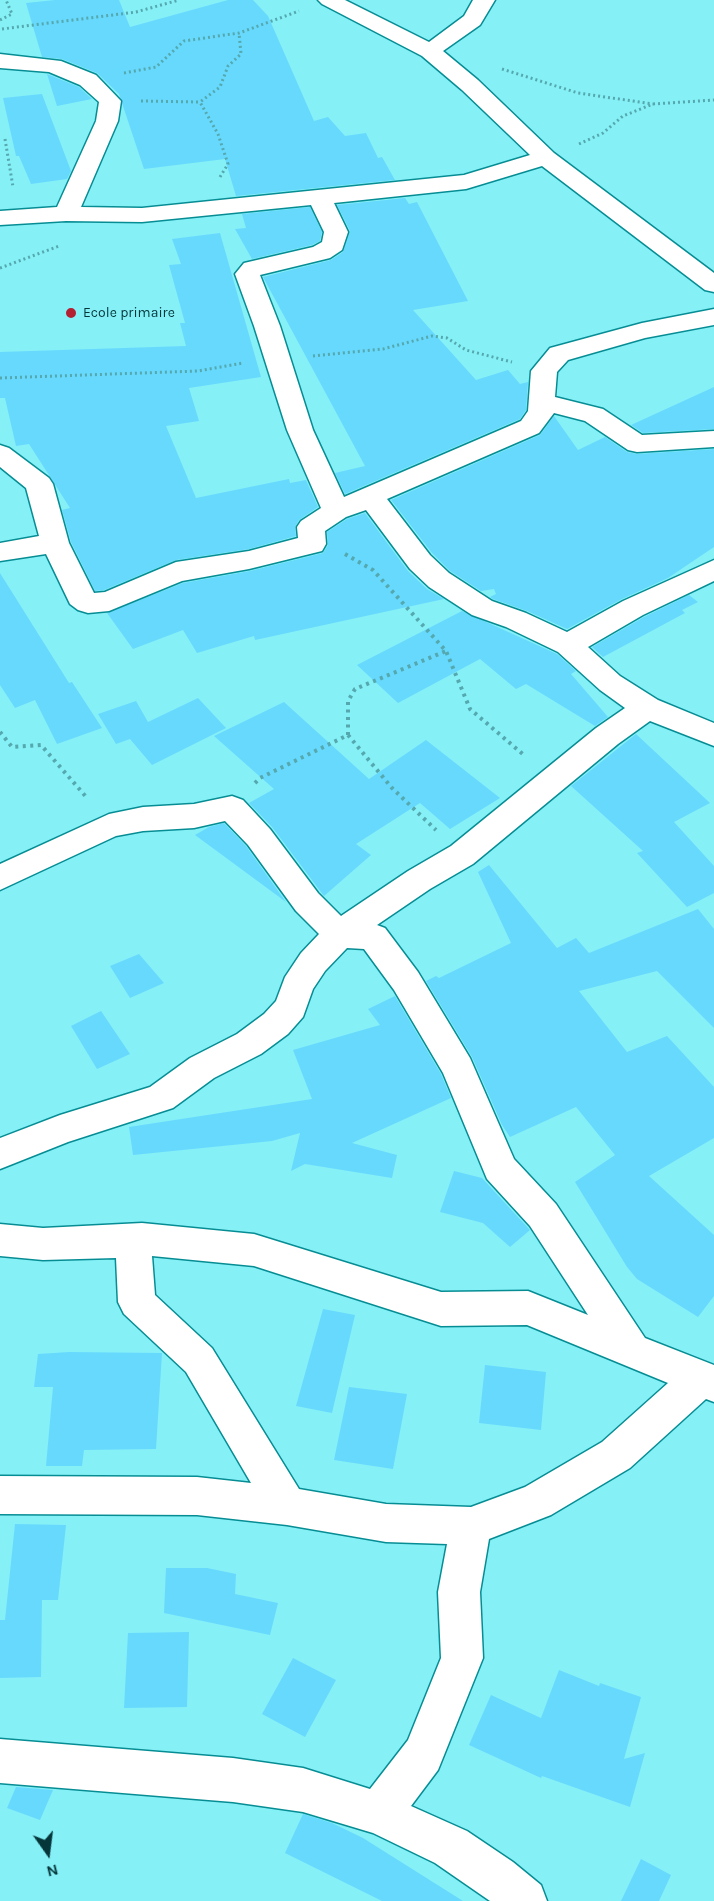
<!DOCTYPE html>
<style>
body{margin:0}
#map{position:relative;width:714px;height:1901px;overflow:hidden;background:#86f0f7;font-family:Karla,sans-serif}
canvas{display:block}
.north{position:absolute;left:18px;top:1823px;width:60px;height:60px;-webkit-text-stroke:4px #86f0f7;paint-order:stroke;rotate:166deg;font-size:16px;font-weight:700;line-height:24px;text-align:center;color:#053639}
.north::after{content:'';display:block;margin:auto;width:21px;height:27px;background:#053639;clip-path:polygon(50% 0,100% 100%,50% 72%,0 100%)}
</style>
<div id="map">
<canvas width="714" height="1901"></canvas>
<div class="north">N</div>
</div>
<script>
const ctx = document.querySelector('canvas').getContext('2d');
ctx.lineJoin = 'round';
function paint(path, color) { ctx.fillStyle = color; ctx.fill(path, 'evenodd'); }
const shape = rows => new Path2D(rows.map(r => 'M' + r).join(''));
function stroke(path, color, width, dash) { ctx.strokeStyle = color; ctx.lineWidth = width; ctx.lineCap = dash ? 'butt' : 'round'; ctx.setLineDash(dash || []); ctx.stroke(path); }
function write(font, color, halo, rows, align = 'center') {
  ctx.font = font + ' Karla,sans-serif'; ctx.lineWidth = 4.5; ctx.setLineDash([]); ctx.textBaseline = 'middle'; ctx.strokeStyle = halo; ctx.fillStyle = color; for (const [text, x, y, turn = 0] of rows) {
    ctx.save(); ctx.translate(x, y); ctx.rotate((+turn || 0) * Math.PI / 180); ctx.textAlign = isNaN(turn) ? turn : align; if (halo) ctx.strokeText(text, 0, 0); ctx.fillText(text, 0, 0); ctx.restore();
  }
}
const building = shape([
 [55,0,119,0,130,27,228,0,253,0,268,16,314,121,328,117,345,136,366,133,378,158,382,157,395,180,236,196,225,159,144,169,119,94,97,73,62,59,42,57,26,3],
 [47,74,79,87,92,99,57,106],
 [42,94,71,171,67,179,31,184,19,156,16,156,3,98],
 [405,198,409,204,417,202,468,301,413,310,476,380,508,370,520,384,528,382,526,410,520,419,345,494,335,473,365,466,263,277,331,260,343,252,350,231,337,205],
 [310,207,322,232,320,241,312,245,252,259,235,229,246,228,242,214],
 [220,233,261,377,189,388,199,421,166,426,196,498,289,479,290,483,306,480,318,507,299,520,295,527,296,536,249,549,176,560,104,590,95,591,71,542,62,510,70,508,29,444,16,446,5,398,0,398,0,352,186,346,180,323,185,323,169,265,181,264,172,239],
 [714,387,714,429,643,433,631,425],
 [554,416,578,450,605,437,627,452,637,454,714,449,714,547,668,578,622,599,567,629,527,611,493,599,490,597,496,594,494,589,481,591,450,571,432,553,391,500,540,435],
 [365,513,408,571,427,589,444,599,255,640,254,636,197,653,183,630,133,649,107,613,183,583,250,571,323,553,328,545,327,532,347,519],
 [0,573,69,683,72,682,102,728,57,744,35,700,15,708,0,685],
 [689,595,698,602,682,610,685,613,603,657,592,647,644,617],
 [462,611,557,654,576,671,571,674,608,717,595,726,526,684,516,689,480,659,398,703,357,665],
 [198,698,226,728,152,765,130,739,116,744,98,714,136,701,148,722],
 [284,702,369,779,426,740,500,798,450,829,420,803,356,844,371,855,324,896,272,827,249,803,274,789,214,736],
 [636,734,710,803,674,822,714,866,714,893,687,907,637,853,643,851,571,786],
 [224,823,246,846,286,902,195,835,209,827],
 [489,865,557,948,576,938,589,953,698,909,714,929,714,1028,657,971,579,991,627,1052,667,1036,714,1087,714,1138,649,1176,714,1235,714,1296,698,1317,637,1279,627,1267,575,1182,615,1155,576,1107,510,1137,502,1125,472,1057,426,981,436,976,439,978,511,943,478,872],
 [139,954,164,983,130,998,110,966],
 [395,996,441,1074,451,1098,352,1143,397,1155,392,1178,305,1164,291,1171,300,1133,272,1141,133,1155,129,1127,312,1099,293,1050,380,1025,368,1009],
 [101,1011,130,1054,97,1069,71,1026],
 [454,1171,482,1178,530,1230,510,1247,483,1223,440,1212],
 [323,1309,355,1315,332,1413,296,1406],
 [69,1352,162,1353,156,1449,84,1450,82,1466,46,1466,53,1387,34,1387,38,1354],
 [485,1365,546,1372,541,1430,479,1423],
 [349,1387,407,1394,393,1469,334,1460],
 [15,1524,66,1525,58,1600,42,1600,41,1677,0,1678,0,1620,5,1620],
 [166,1568,207,1568,236,1574,235,1594,278,1603,270,1635,164,1613],
 [189,1632,187,1707,124,1708,128,1633],
 [293,1658,336,1680,305,1737,262,1714],
 [559,1670,599,1686,600,1683,641,1697,624,1759,645,1753,630,1807,542,1776,541,1778,469,1745,491,1695,541,1718],
 [16,1787,53,1790,40,1820,7,1808],
 [303,1814,332,1823,363,1838,463,1901,382,1901,285,1853],
 [641,1859,671,1875,659,1901,621,1901]
]);
const pathFar1 = shape([
 [0,20,12,14,6,0],
 [2,29,136,12,179,0],
 [502,69,578,93,653,104],
 [124,73,156,67,184,41,239,33,299,11],
 [141,101,200,102],
 [5,139,13,187],
 [579,144,603,133,623,116,653,104,714,100],
 [220,177,228,164,218,134,200,102,220,87,228,66,241,54,239,33],
 [0,268,59,246],
 [313,356,383,349,432,336,447,338,466,350,512,362],
 [0,378,198,371,243,363]
]);
const path = shape([
 [345,554,373,570,446,651,470,709,525,756],
 [0,732,12,747,41,745,88,799],
 [348,735,392,788,436,830],
 [255,783,260,778,348,735,348,701,355,689,446,651]
]);
const minor = shape([
 [318,0,345,0,429,42,464,16,473,0,495,0,480,25,443,51,478,80,554,153,714,273,714,292,705,290,542,166,466,189,334,203,348,232,342,250,330,258,260,275,280,326,313,430,344,497,521,421,528,411,531,371,550,348,642,323,714,309,714,325,645,338,568,360,557,372,555,397,603,409,642,435,714,431,714,447,637,452,628,450,585,421,554,413,539,433,387,499,430,555,449,573,492,601,526,613,567,632,623,601,714,560,714,581,643,615,588,647,620,676,658,700,714,723,714,746,650,721,618,744,473,864,430,889,377,925,385,928,418,972,470,1058,514,1159,556,1204,645,1338,714,1365,714,1402,706,1399,630,1468,551,1515,489,1539,480,1592,483,1658,438,1770,411,1806,467,1831,513,1862,541,1885,547,1901,490,1901,435,1863,373,1833,303,1812,233,1802,0,1783,0,1739,233,1758,303,1768,370,1789,408,1740,441,1658,438,1592,447,1544,386,1542,287,1525,197,1515,0,1514,0,1476,197,1477,251,1483,186,1372,124,1314,118,1302,116,1258,43,1260,0,1256,0,1224,43,1228,142,1223,254,1234,441,1292,528,1291,588,1315,530,1226,487,1179,443,1073,394,990,364,949,347,948,325,971,313,989,303,1017,288,1034,261,1054,214,1078,173,1108,68,1142,0,1169,0,1138,60,1115,150,1087,190,1058,237,1034,264,1014,276,1001,285,977,301,953,319,934,296,911,248,845,225,821,194,828,143,831,116,836,0,890,0,864,109,814,143,807,194,804,232,796,243,800,270,829,318,893,341,916,408,871,451,846,596,728,625,708,600,690,558,652,506,627,472,615,429,587,410,569,366,510,346,517,325,531,326,544,322,551,249,569,182,581,109,611,88,613,78,610,70,604,46,554,0,561,0,543,39,536,26,488,0,467,0,445,9,448,49,478,53,484,69,543,94,593,105,592,176,562,249,551,298,538,297,527,301,521,321,508,287,430,254,326,235,274,244,263,313,247,322,242,324,232,311,205,142,222,66,221,0,225,0,211,57,207,96,121,99,102,80,85,49,72,0,68,0,54,61,61,96,75,121,101,118,121,81,207,142,208,464,175,530,155,462,90,422,56,322,4,318,0],
 [152,1256,254,1266,441,1326,527,1325,668,1383,602,1442,525,1487,471,1507,386,1504,299,1489,212,1348,155,1295,152,1256]
]);
const markers = [
 [71,313,6,"#b22031"]
];
const farPoinames = [
 ["Ecole primaire",83,313]
];
paint(building, '#67d9fd');
stroke(minor, '#068d94', 3);
stroke(pathFar1, '#54a8ae', 3, [2, 3]);
stroke(path, '#54a8ae', 4, [3, 4.5]);
paint(minor, '#fff');
for (const [x, y, r, color] of markers) { const dot = new Path2D(); dot.arc(x, y, r, 0, 2 * Math.PI); ctx.fillStyle = color; ctx.fill(dot); stroke(dot, '#86f0f7', 2); }
write('14px', '#053639', '#86f0f7', farPoinames, 'left');
</script>
